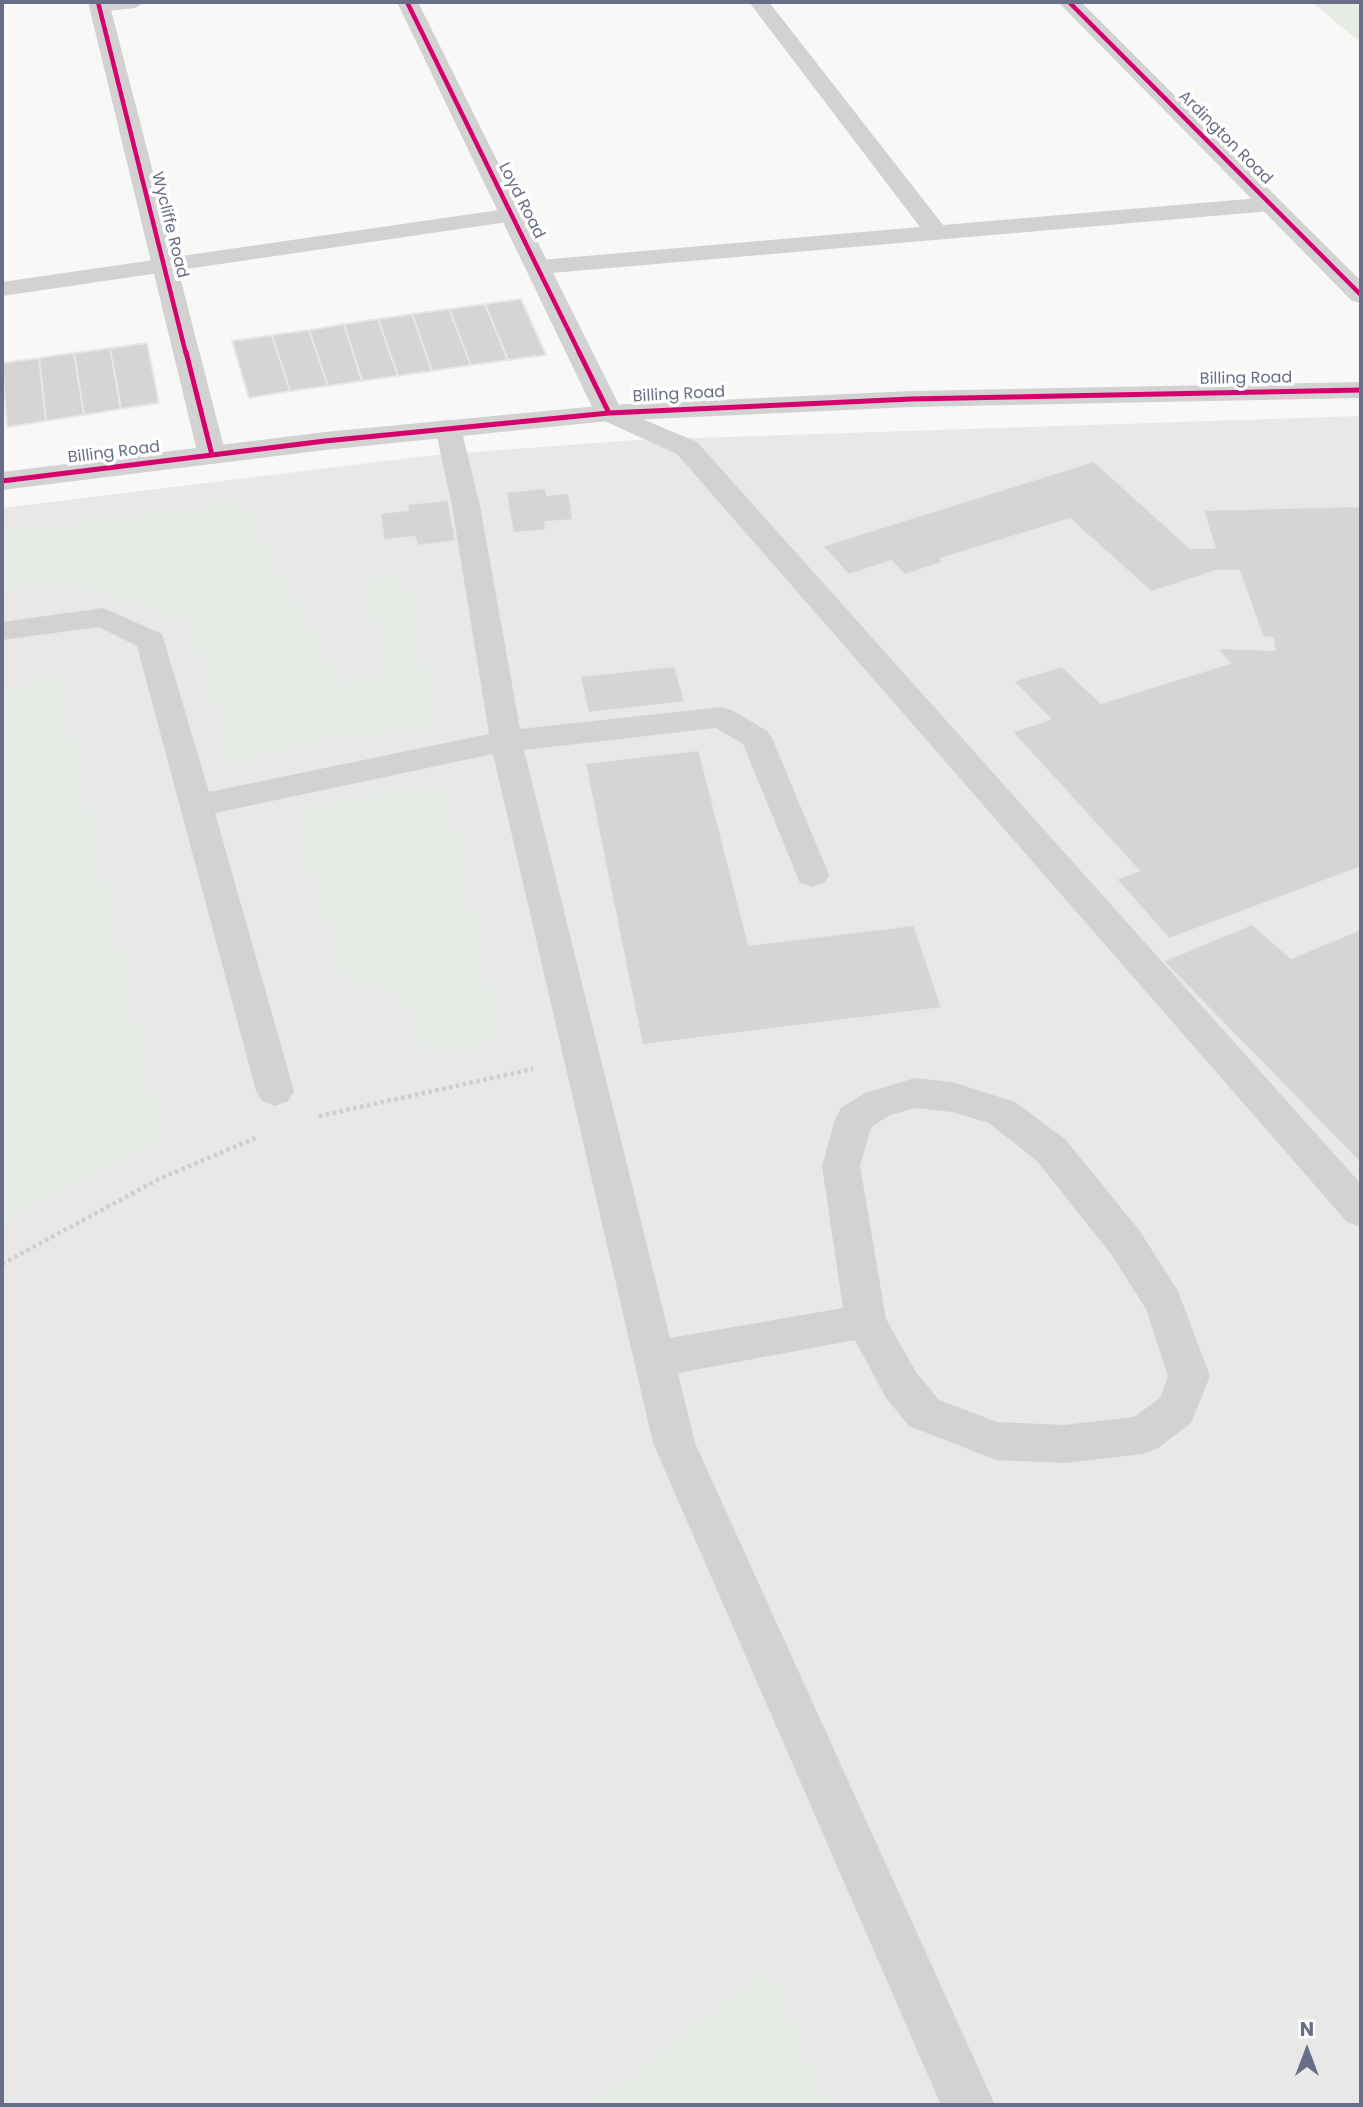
<!DOCTYPE html>
<style>
body{margin:0}
#map{position:relative;width:1363px;height:2107px;overflow:hidden;background:#f8f8f7;font-family:Poppins,sans-serif}
canvas{display:block}
.frame{position:absolute;inset:0;border:4px solid #686e87;pointer-events:none}
.north{position:absolute;left:1272px;top:2016px;width:70px;height:70px;-webkit-text-stroke:5px #fff;paint-order:stroke;rotate:0deg;font-size:19px;font-weight:700;line-height:28px;text-align:center;color:#686e87}
.north::after{content:'';display:block;margin:auto;width:24px;height:32px;background:#686e87;clip-path:polygon(50% 0,100% 100%,50% 72%,0 100%)}
</style>
<div id="map">
<canvas width="1363" height="2107"></canvas>
<div class="frame"></div>
<div class="north">N</div>
</div>
<script>
const ctx = document.querySelector('canvas').getContext('2d');
ctx.lineJoin = 'round';
function paint(path, color) { ctx.fillStyle = color; ctx.fill(path, 'evenodd'); }
const shape = rows => new Path2D(rows.map(r => 'M' + r).join(''));
function stroke(path, color, width, dash) { ctx.strokeStyle = color; ctx.lineWidth = width; ctx.lineCap = dash ? 'butt' : 'round'; ctx.setLineDash(dash || []); ctx.stroke(path); }
function write(font, color, halo, rows, align = 'center') {
  ctx.font = font + ' Poppins,sans-serif'; ctx.lineWidth = 7; ctx.setLineDash([]); ctx.textBaseline = 'middle'; ctx.strokeStyle = halo; ctx.fillStyle = color; for (const [text, x, y, turn = 0] of rows) {
    ctx.save(); ctx.translate(x, y); ctx.rotate((+turn || 0) * Math.PI / 180); ctx.textAlign = isNaN(turn) ? turn : align; if (halo) ctx.strokeText(text, 0, 0); ctx.fillText(text, 0, 0); ctx.restore();
  }
}
const built = shape([
 [1361,416,1361,2105,2,2105,2,508,434,455,636,440]
]);
const green = shape([
 [1312,2,1361,2,1361,43],
 [245,501,339,684,377,680,370,579,406,573,438,725,307,744,229,762,188,621,64,582,2,591,2,532],
 [60,678,163,1137,2,1225,2,690],
 [400,789,450,791,501,1041,426,1055,399,993,343,978,292,814],
 [771,1967,828,2105,592,2105]
]);
const building = shape([
 [521,299,546,355,508,360,485,304,521,299],
 [485,304,508,360,471,365,449,309,485,304],
 [449,309,471,365,432,371,412,314,449,309],
 [412,314,432,371,398,376,378,319,412,314],
 [378,319,398,376,362,381,344,324,378,319],
 [344,324,362,381,328,386,309,330,344,324],
 [309,330,328,386,290,391,272,335,309,330],
 [272,335,290,391,249,398,232,341,272,335],
 [147,343,159,403,121,409,110,348,147,343],
 [110,348,121,409,84,415,74,353,110,348],
 [74,353,84,415,46,421,39,358,74,353],
 [39,358,46,421,7,427,2,363,39,358],
 [1094,461,1190,548,1215,548,1203,510,1361,506,1361,867,1169,939,1116,879,1139,871,1012,732,1050,719,1013,681,1062,666,1101,703,1230,663,1216,648,1275,650,1273,638,1263,637,1239,571,1216,571,1151,592,1070,519,940,559,944,562,905,575,891,561,849,575,822,546,1094,461],
 [545,488,547,495,569,493,573,520,545,522,546,530,513,533,506,492,545,488],
 [448,500,456,541,417,546,415,537,384,540,380,513,408,510,407,504,448,500],
 [675,666,685,702,588,713,580,676,675,666],
 [699,750,749,945,914,925,942,1008,642,1045,585,763,699,750],
 [1252,924,1291,958,1361,929,1361,1164,1163,961,1252,924]
]);
const path = shape([
 [319,1116,533,1069],
 [2,1264,161,1178,258,1137]
]);
const service = shape([
 [92,2,145,2,135,8,99,12,92,10,89,6,92,2],
 [749,2,769,2,943,225,1271,197,1279,199,1283,204,1279,209,1271,211,540,274,531,272,528,267,531,262,540,260,920,227,749,2],
 [513,208,521,210,525,215,521,220,2,296,2,282,513,208],
 [609,405,697,442,1361,1184,1361,1227,1347,1222,677,454,600,419,596,413,600,407,609,405],
 [448,420,458,422,461,428,480,506,520,729,721,707,732,710,767,731,772,738,829,875,824,883,812,887,800,883,743,744,716,728,524,750,670,1338,843,1308,822,1166,835,1119,841,1108,865,1093,915,1078,952,1082,1015,1102,1065,1139,1139,1230,1178,1291,1210,1376,1191,1423,1158,1448,1143,1454,1064,1463,996,1460,909,1426,886,1398,855,1340,678,1373,695,1443,995,2105,941,2105,653,1443,493,754,215,813,294,1091,288,1101,275,1106,262,1101,256,1091,137,646,99,627,2,640,2,622,103,608,162,634,209,792,489,734,452,506,435,428,438,422,448,420],
 [915,1108,952,1112,989,1123,1037,1161,1111,1254,1146,1309,1168,1376,1160,1398,1134,1417,1064,1425,997,1422,939,1400,916,1372,886,1319,860,1166,871,1127,890,1115,915,1108]
]);
const minor = shape([
 [88,2,109,2,226,455,222,461,212,464,202,461,198,455,88,2],
 [397,2,418,2,623,413,619,419,609,421,599,419,595,413,397,2],
 [1058,2,1081,2,1361,281,1361,303,1352,301,1058,2]
]);
const tertiary = shape([
 [1361,382,1361,398,911,407,609,421,325,450,2,490,2,472,325,432,609,405,911,391,1361,382]
]);
const cyclewayFar1 = shape([
 [98,2,186,354],
 [407,2,580,354],
 [1069,2,1361,295]
]);
const cycleway = shape([
 [186,352,212,455],
 [579,352,609,413],
 [2,481,325,441,609,413,911,399,1361,390]
]);
const farStreetnames = [
 ["Ardington Road",1225,138,45],
 ["Loyd Road",521,201,63],
 ["Wycliffe Road",169,225,76],
 ["Billing Road",1246,379,-1],
 ["Billing Road",679,395,-3],
 ["Billing Road",114,453,-7]
];
paint(built, '#e8e8e9');
paint(green, '#e6ebe6');
paint(building, '#d5d5d6');
stroke(building, '#e7e7e6', 2);
stroke(path, '#ceced0', 4.5, [3.5, 3.5]);
paint(service, '#d2d2d3');
paint(minor, '#d2d2d3');
paint(tertiary, '#d2d2d3');
stroke(cyclewayFar1, '#d6006c', 4.5);
stroke(cycleway, '#d6006c', 5);
write('16px', '#686e87', '#fff', farStreetnames);
</script>
